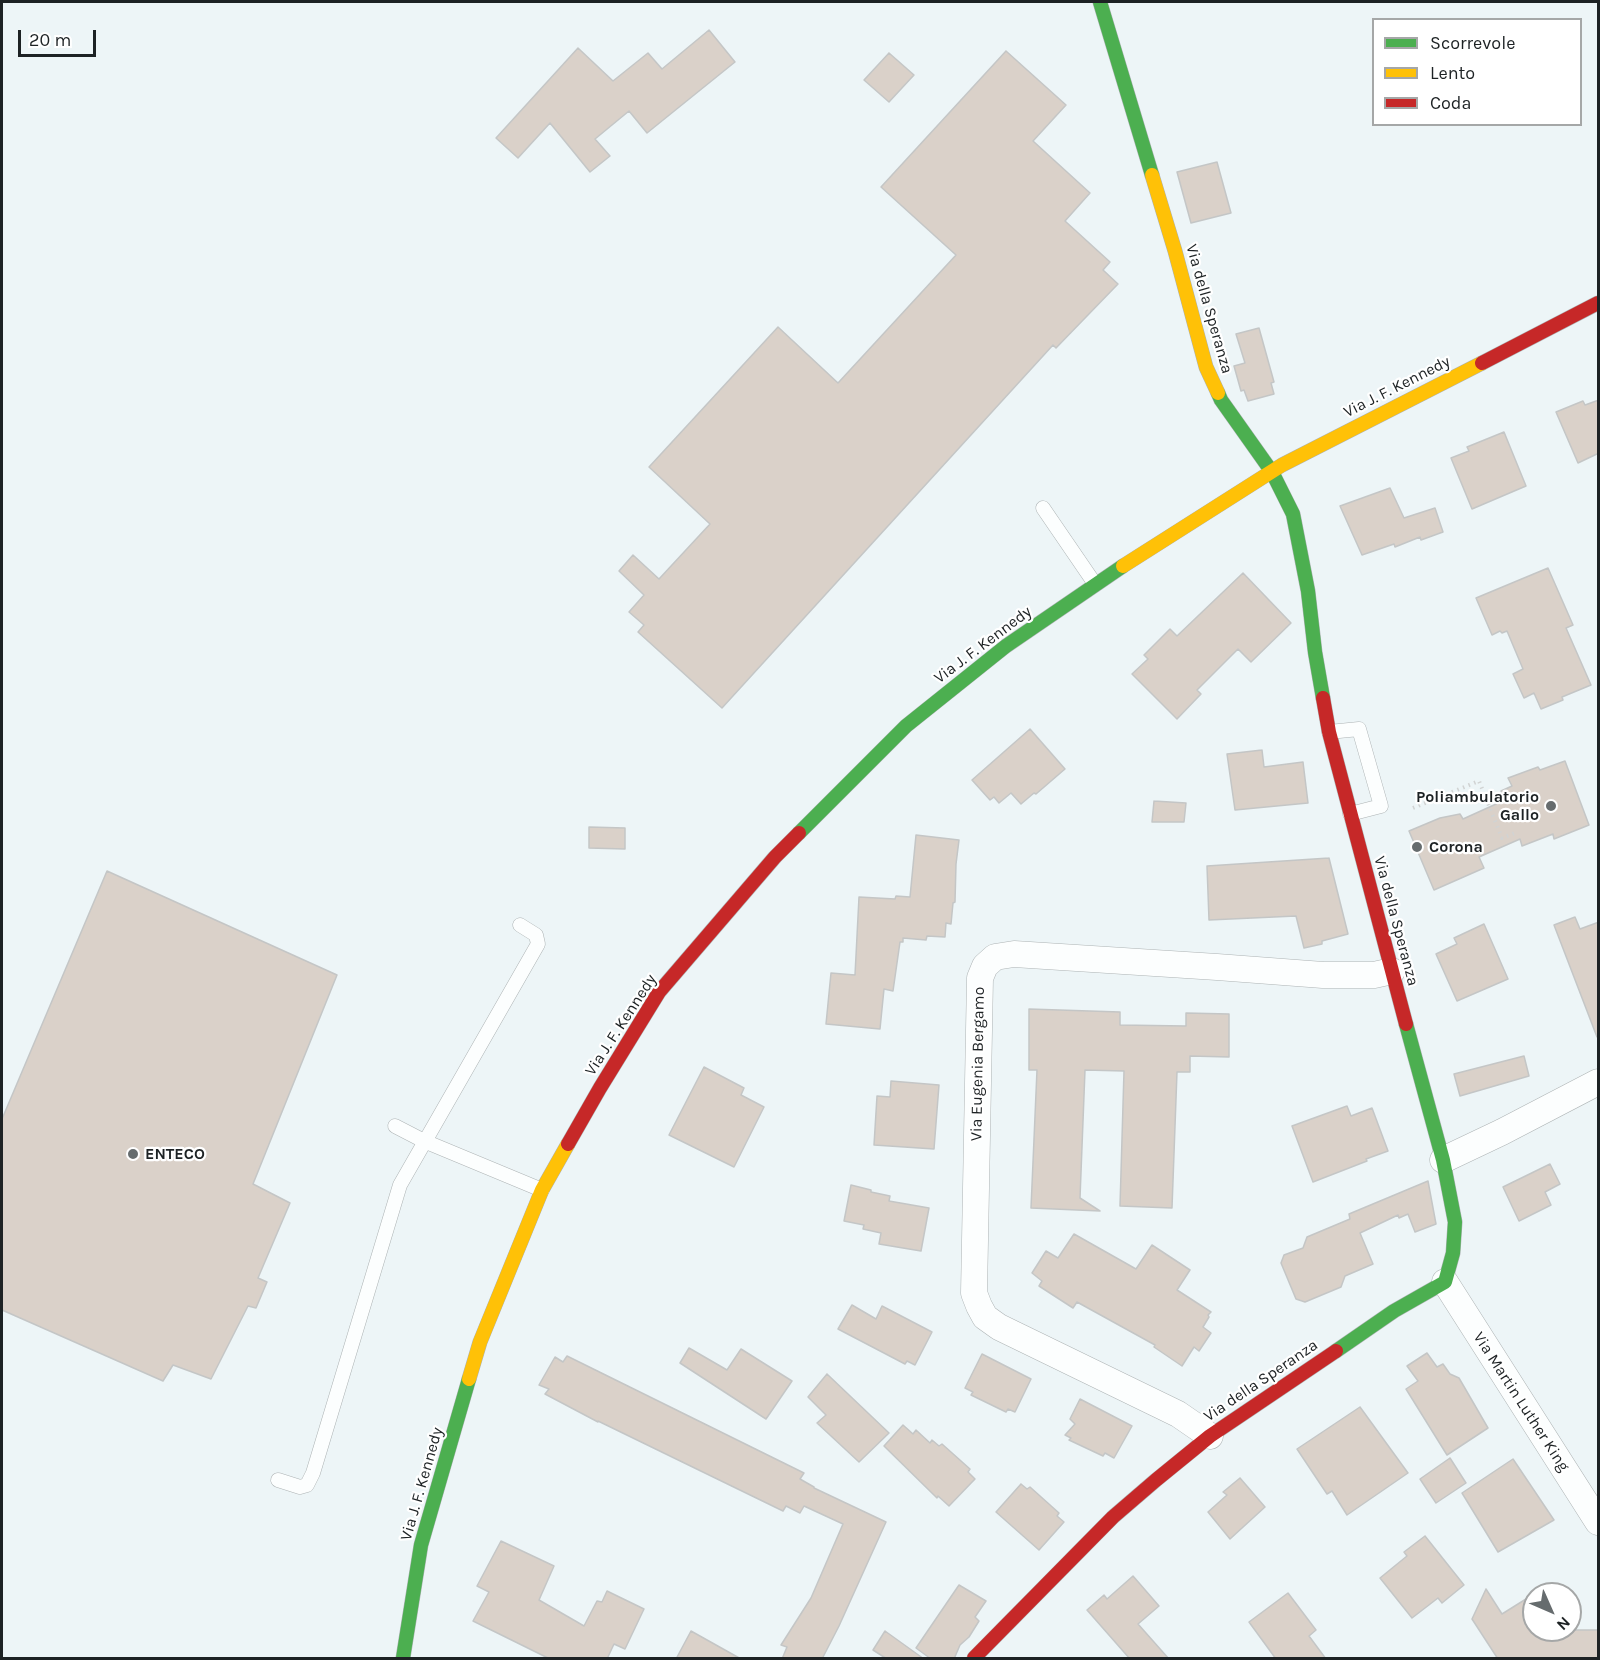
<!DOCTYPE html>
<style>
body{margin:0}
#map{position:relative;width:1600px;height:1660px;overflow:hidden;background:#edf5f7;font-family:Karla,sans-serif}
canvas{display:block}
.frame{position:absolute;inset:0;border:3px solid #1d2224;pointer-events:none}
.legend{position:absolute;left:1372px;top:18px;width:210px;height:108px;box-sizing:border-box;background:#fff;border:2px solid #a5a7a7;margin:0;padding:8px 10px;list-style:none;font-size:18px;color:#1d2224}
.legend li{display:flex;align-items:center;gap:12px;height:30px}
.legend b{width:30px;border:2px solid #a5a7a7}
.north{position:absolute;left:1522px;top:1582px;width:60px;height:60px;box-sizing:border-box;background:#fff;border:2px solid #a5a7a7;border-radius:50%;rotate:135deg;font-size:16px;font-weight:700;line-height:24px;text-align:center;color:#1d2224}
.north::after{content:'';display:block;margin:auto;width:21px;height:27px;background:#666c6e;clip-path:polygon(50% 0,100% 100%,50% 72%,0 100%)}
.scale{position:absolute;left:18px;top:30px;width:78px;height:27px;box-sizing:border-box;border:3px solid #1d2224;border-top:0;padding-left:8px;font-size:18px;line-height:21px;white-space:nowrap;color:#1d2224;-webkit-text-stroke:4px #fff;paint-order:stroke}
</style>
<div id="map">
<canvas width="1600" height="1660"></canvas>
<div class="frame"></div>
<ul class="legend">
<li><b style="height:8px;background:#4caf50"></b>Scorrevole</li>
<li><b style="height:8px;background:#ffc107"></b>Lento</li>
<li><b style="height:8px;background:#c62828"></b>Coda</li>
</ul>
<div class="north">N</div>
<div class="scale">20 m</div>
</div>
<script>
const ctx = document.querySelector('canvas').getContext('2d');
ctx.lineJoin = 'round';
function paint(path, color) { ctx.fillStyle = color; ctx.fill(path, 'evenodd'); }
const shape = rows => new Path2D(rows.map(r => 'M' + r).join(''));
function stroke(path, color, width, dash) { ctx.strokeStyle = color; ctx.lineWidth = width; ctx.lineCap = dash ? 'butt' : 'round'; ctx.setLineDash(dash || []); ctx.stroke(path); }
function write(font, color, halo, rows, align = 'center') {
  ctx.font = font + ' Karla,sans-serif'; ctx.lineWidth = 4.5; ctx.setLineDash([]); ctx.textBaseline = 'middle'; ctx.strokeStyle = halo; ctx.fillStyle = color; for (const [text, x, y, turn = 0] of rows) {
    ctx.save(); ctx.translate(x, y); ctx.rotate((+turn || 0) * Math.PI / 180); ctx.textAlign = isNaN(turn) ? turn : align; if (halo) ctx.strokeText(text, 0, 0); ctx.fillText(text, 0, 0); ctx.restore();
  }
}
const building = shape([
 [709,30,735,62,647,133,629,111,595,139,610,156,590,172,550,123,518,158,496,138,578,48,613,81,648,53,662,69,709,30],
 [1006,51,1066,105,1033,141,1090,193,1065,221,1110,262,1103,270,1118,284,1056,348,1053,345,722,708,638,632,644,625,629,612,644,595,619,571,633,555,659,579,710,524,649,467,778,327,838,383,956,255,881,187,1006,51],
 [889,53,914,75,889,102,864,80,889,53],
 [1217,162,1231,213,1191,223,1177,172,1217,162],
 [1259,328,1274,382,1271,383,1274,394,1248,401,1244,390,1241,391,1234,366,1245,363,1236,334,1259,328],
 [1599,400,1599,453,1578,463,1556,412,1583,401,1585,405,1599,400],
 [1504,432,1526,486,1472,509,1451,458,1469,451,1467,447,1504,432],
 [1390,488,1404,518,1435,508,1443,532,1421,540,1420,537,1395,547,1394,544,1362,555,1340,506,1390,488],
 [1548,568,1573,625,1566,628,1591,685,1562,697,1563,700,1541,709,1534,693,1524,698,1513,674,1523,669,1507,631,1502,633,1500,631,1492,635,1476,598,1548,568],
 [1243,573,1291,623,1251,662,1238,649,1197,690,1201,694,1177,719,1132,674,1148,659,1144,655,1170,629,1177,636,1243,573],
 [1030,729,1065,769,1036,794,1034,793,1021,804,1011,793,999,803,994,797,990,800,972,780,1030,729],
 [1262,750,1264,767,1303,762,1308,803,1235,810,1227,754,1262,750],
 [1565,761,1589,825,1554,839,1553,834,1522,846,1520,839,1479,857,1484,868,1434,890,1409,831,1440,818,1460,814,1463,819,1505,800,1501,791,1512,786,1508,778,1538,767,1540,770,1565,761],
 [1154,801,1186,803,1184,822,1152,822,1154,801],
 [589,827,625,828,625,849,589,848,589,827],
 [916,835,959,840,956,864,955,902,953,903,951,924,946,923,945,937,927,936,926,940,903,938,903,942,900,942,893,991,884,989,880,1029,826,1024,831,973,855,975,859,897,895,899,896,896,910,897,916,835],
 [1329,858,1348,934,1322,941,1322,944,1304,948,1296,916,1209,920,1207,866,1329,858],
 [107,871,337,975,253,1184,290,1203,258,1278,267,1282,256,1308,248,1306,211,1379,173,1365,163,1381,2,1310,2,1119,107,871],
 [1575,917,1580,929,1599,922,1599,1037,1597,1037,1554,925,1575,917],
 [1484,924,1508,979,1457,1001,1436,954,1457,944,1454,938,1484,924],
 [1029,1009,1120,1012,1120,1025,1186,1026,1186,1013,1229,1014,1229,1057,1190,1056,1190,1072,1177,1072,1172,1208,1120,1206,1124,1071,1085,1070,1080,1198,1100,1211,1031,1208,1037,1070,1029,1070,1029,1009],
 [1524,1056,1529,1076,1460,1096,1454,1074,1524,1056],
 [704,1067,744,1088,741,1095,764,1107,734,1167,669,1135,704,1067],
 [891,1081,939,1085,934,1149,874,1145,877,1096,890,1097,891,1081],
 [1347,1106,1351,1116,1372,1108,1388,1151,1366,1159,1367,1161,1313,1182,1292,1126,1347,1106],
 [1550,1164,1560,1184,1545,1192,1551,1205,1519,1221,1503,1187,1550,1164],
 [1428,1181,1436,1224,1415,1232,1408,1214,1399,1218,1398,1215,1360,1233,1373,1264,1345,1276,1341,1287,1305,1302,1296,1299,1281,1263,1284,1255,1303,1248,1307,1237,1350,1219,1349,1214,1428,1181],
 [851,1185,871,1190,871,1192,890,1196,889,1201,929,1208,921,1251,879,1244,881,1233,863,1229,864,1225,844,1221,851,1185],
 [1074,1234,1136,1269,1152,1245,1190,1270,1177,1290,1211,1312,1208,1315,1209,1317,1203,1327,1211,1333,1199,1351,1194,1347,1182,1366,1154,1347,1155,1345,1077,1302,1073,1308,1039,1286,1042,1281,1032,1273,1046,1251,1058,1258,1074,1234],
 [852,1305,876,1319,882,1306,932,1332,915,1365,907,1361,905,1364,838,1329,852,1305],
 [689,1348,727,1370,741,1349,792,1381,766,1419,680,1363,689,1348],
 [1427,1353,1437,1367,1443,1364,1450,1374,1459,1378,1488,1428,1447,1455,1406,1389,1418,1381,1407,1366,1427,1353],
 [982,1354,1031,1379,1015,1412,1008,1409,1006,1412,971,1395,973,1392,965,1388,982,1354],
 [567,1356,804,1473,800,1479,814,1487,814,1488,886,1522,839,1626,822,1659,782,1659,787,1647,781,1645,811,1598,843,1524,804,1506,800,1513,786,1506,783,1511,598,1421,598,1422,545,1394,549,1389,539,1385,555,1357,563,1362,567,1356],
 [827,1374,889,1433,859,1462,817,1423,826,1415,808,1397,827,1374],
 [1080,1399,1132,1426,1114,1458,1105,1453,1103,1456,1069,1440,1071,1438,1065,1435,1075,1424,1070,1419,1080,1399],
 [1360,1407,1408,1473,1347,1515,1332,1491,1327,1494,1297,1449,1360,1407],
 [903,1425,913,1434,916,1430,930,1443,932,1440,939,1446,942,1444,970,1469,968,1472,975,1479,949,1506,938,1496,937,1498,884,1446,903,1425],
 [1450,1458,1466,1483,1436,1503,1420,1479,1450,1458],
 [1513,1459,1554,1520,1498,1552,1462,1493,1513,1459],
 [1240,1478,1265,1507,1230,1539,1208,1512,1227,1495,1223,1492,1240,1478],
 [1021,1484,1027,1489,1030,1487,1059,1513,1057,1516,1064,1522,1039,1550,996,1512,1021,1484],
 [1425,1536,1464,1585,1442,1603,1438,1598,1412,1618,1380,1578,1407,1556,1404,1552,1425,1536],
 [501,1541,554,1566,539,1600,584,1626,597,1601,602,1602,607,1591,644,1609,625,1649,614,1644,607,1659,550,1659,473,1621,489,1592,477,1586,501,1541],
 [1133,1576,1159,1606,1138,1624,1169,1659,1130,1659,1087,1610,1104,1595,1107,1599,1133,1576],
 [959,1585,986,1601,975,1617,979,1621,969,1637,960,1645,954,1659,931,1659,916,1648,959,1585],
 [1486,1589,1502,1614,1534,1594,1534,1630,1599,1630,1599,1659,1498,1659,1472,1619,1486,1589],
 [1288,1593,1316,1630,1309,1636,1326,1659,1276,1659,1249,1622,1288,1593],
 [691,1631,741,1659,676,1659,691,1631],
 [885,1631,924,1659,887,1659,873,1650,885,1631]
]);
const path = shape([
 [1413,808,1479,781,1502,838,1515,833]
]);
const lane = shape([
 [1043,508,1095,584],
 [1329,732,1359,729,1381,806,1350,814],
 [395,1126,424,1141,542,1190],
 [278,1480,300,1487,307,1485,313,1473,400,1185,538,944,536,935,520,925]
]);
const street = shape([
 [1443,1160,1502,1132,1598,1082],
 [1445,1282,1598,1522],
 [1210,1436,1178,1414,999,1327,985,1317,979,1306,974,1293,980,978,985,966,995,957,1014,954,1217,967,1323,975,1374,975,1392,971]
]);
const fast = shape([
 [1100,2,1152,175],
 [1218,393,1221,400,1272,472,1293,514,1308,591,1315,652,1323,698],
 [799,833,906,726,1006,646,1123,566],
 [1336,1351,1394,1311,1445,1282,1453,1253,1455,1222,1443,1160,1406,1024],
 [403,1658,421,1545,469,1379]
]);
const slow = shape([
 [1152,175,1175,251,1206,367,1218,393],
 [1123,566,1282,465,1482,363],
 [469,1379,480,1342,542,1190,568,1144]
]);
const jam = shape([
 [1482,363,1598,303],
 [1323,698,1329,732,1406,1024],
 [568,1144,600,1088,659,992,775,857,799,833],
 [974,1658,1113,1517,1156,1480,1210,1436,1336,1351]
]);
const markers = [
 [1551,806,6,"#666c6e"],
 [1417,847,6,"#666c6e"],
 [133,1154,6,"#666c6e"]
];
const streetNames = [
 ["Via della Speranza",1209,309,74],
 ["Via J. F. Kennedy",1397,387,-27],
 ["Via J. F. Kennedy",983,645,-37],
 ["Via della Speranza",1396,921,75],
 ["Via J. F. Kennedy",621,1025,-57],
 ["Via Eugenia Bergamo",978,1064,-89],
 ["Via della Speranza",1261,1381,-34],
 ["Via Martin Luther King",1521,1402,57],
 ["Via J. F. Kennedy",422,1484,-74]
];
const poiNames = [
 ["Poliambulatorio",1539,797,"right"],
 ["Gallo",1539,815,"right"],
 ["Corona",1429,847],
 ["ENTECO",145,1154]
];
paint(building, '#dad1c9');
stroke(building, '#c4c6c6', 1.5);
stroke(lane, '#adb3b4', 15);
stroke(street, '#adb3b4', 27);
stroke(fast, '#adb3b4', 15);
stroke(slow, '#adb3b4', 15);
stroke(jam, '#adb3b4', 15);
stroke(path, '#d1d3d3', 4, [1.5, 4.5]);
stroke(lane, '#fcfefe', 14);
stroke(street, '#fcfefe', 26);
stroke(fast, '#4caf50', 14);
stroke(slow, '#ffc107', 14);
stroke(jam, '#c62828', 14);
for (const [x, y, r, color] of markers) { const dot = new Path2D(); dot.arc(x, y, r, 0, 2 * Math.PI); ctx.fillStyle = color; ctx.fill(dot); stroke(dot, '#fff', 2); }
write('16px', '#1d2224', '#fff', streetNames);
write('bold 16px', '#1d2224', '#fff', poiNames, 'left');
</script>
